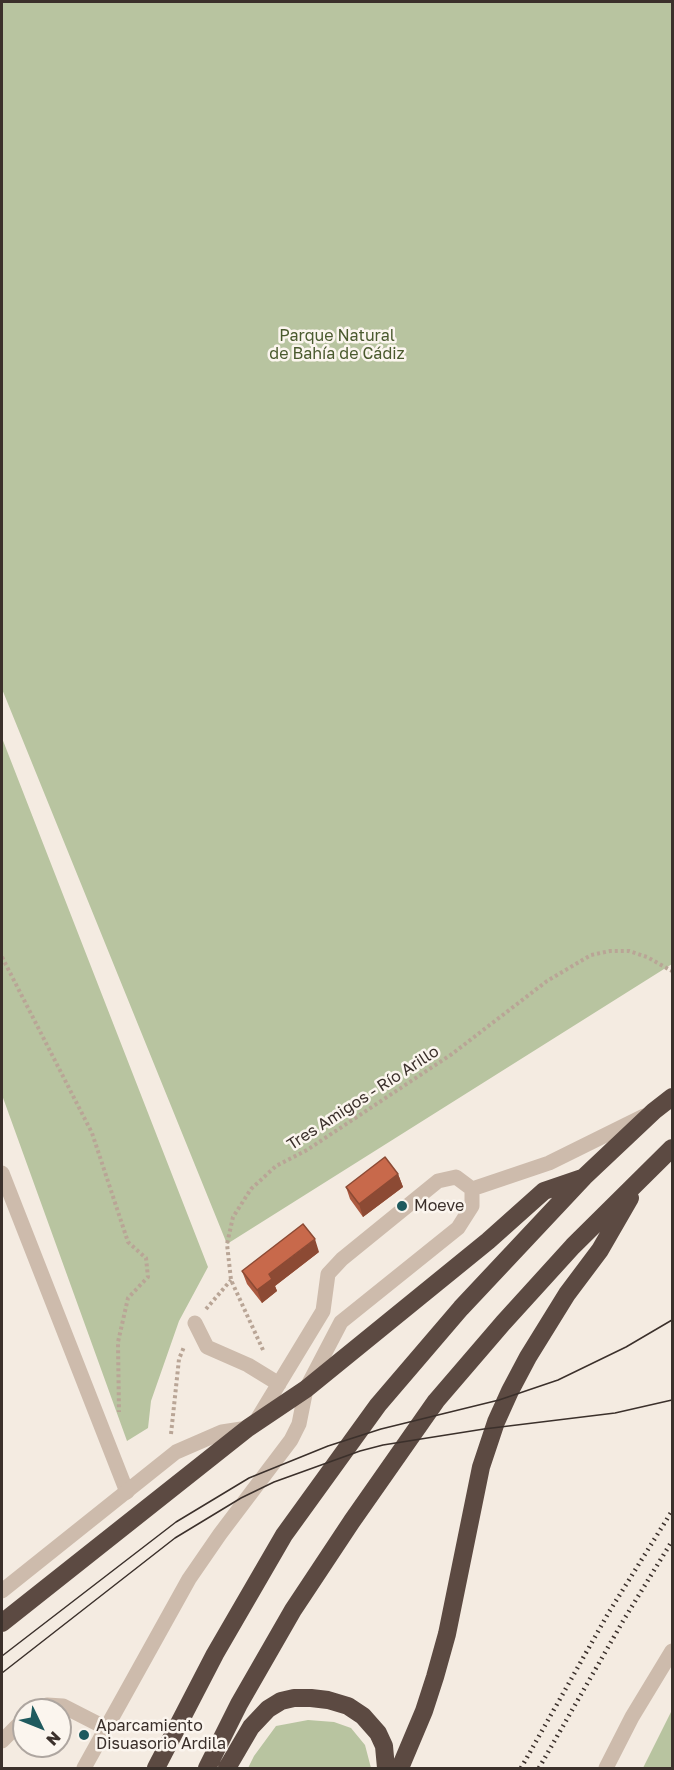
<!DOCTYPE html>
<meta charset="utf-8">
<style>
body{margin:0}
#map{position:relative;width:674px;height:1770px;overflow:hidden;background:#f4ebe1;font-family:"Golos Text",sans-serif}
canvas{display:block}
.frame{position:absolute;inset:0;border:3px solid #3b302b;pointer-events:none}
.north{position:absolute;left:12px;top:1698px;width:60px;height:60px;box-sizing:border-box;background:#fbf5ee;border:2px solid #aea6a0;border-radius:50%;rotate:133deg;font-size:16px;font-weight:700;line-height:24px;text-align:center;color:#3b302b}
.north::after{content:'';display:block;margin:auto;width:21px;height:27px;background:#1f5a5e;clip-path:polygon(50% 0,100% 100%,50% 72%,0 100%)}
</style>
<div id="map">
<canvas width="674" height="1770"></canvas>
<div class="frame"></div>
<div class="north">N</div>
</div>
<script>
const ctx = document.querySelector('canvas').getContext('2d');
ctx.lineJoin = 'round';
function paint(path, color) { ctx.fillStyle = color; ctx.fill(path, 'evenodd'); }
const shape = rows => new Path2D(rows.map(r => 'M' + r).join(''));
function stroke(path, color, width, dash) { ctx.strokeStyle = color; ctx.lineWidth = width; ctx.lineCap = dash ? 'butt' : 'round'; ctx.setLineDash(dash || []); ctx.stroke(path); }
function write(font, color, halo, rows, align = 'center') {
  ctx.font = font + ' "Golos Text",sans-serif'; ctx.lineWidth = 5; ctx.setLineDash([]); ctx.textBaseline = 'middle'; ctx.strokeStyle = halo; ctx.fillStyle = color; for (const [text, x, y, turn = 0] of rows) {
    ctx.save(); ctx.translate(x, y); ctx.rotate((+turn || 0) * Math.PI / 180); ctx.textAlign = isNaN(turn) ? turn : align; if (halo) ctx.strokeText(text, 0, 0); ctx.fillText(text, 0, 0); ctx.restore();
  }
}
const green = shape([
 [2,2,672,2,672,964,227,1244,2,689],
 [2,738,208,1267,179,1321,151,1401,148,1428,127,1441,2,1095],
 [672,1710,672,1768,643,1768],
 [308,1720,334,1722,351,1728,365,1745,371,1768,248,1768,254,1756,276,1726]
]);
const path = shape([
 [2,957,92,1133,128,1242,146,1258,148,1277,128,1298,118,1342,119,1412],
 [206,1309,231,1280],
 [263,1350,231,1280,227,1244,233,1217,251,1189,276,1166,307,1150,452,1054,547,981,591,955,610,951,629,951,647,957,672,971],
 [171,1434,179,1359,184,1347]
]);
const lane = shape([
 [2,1173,127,1492],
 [195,1323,207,1347,248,1365,279,1384],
 [255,1423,323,1311,328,1274,342,1259,438,1181,456,1177,472,1189,549,1163,644,1116],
 [37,1710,47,1705,63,1706,106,1728],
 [2,1741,24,1719],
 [84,1768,189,1579,220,1534,291,1440,299,1424,306,1389,341,1322,458,1228,472,1206,472,1189],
 [606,1768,632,1717,672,1651]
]);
const street = shape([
 [2,1591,176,1452,222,1432,248,1428]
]);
const highway = shape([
 [2,1623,248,1428,306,1389,488,1241,544,1191,582,1178],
 [156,1768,215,1654,284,1535,378,1405,461,1308,584,1177,654,1111,672,1097],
 [207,1768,239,1704,293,1610,352,1521,436,1401,503,1323,573,1246,672,1148],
 [227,1768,251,1727,268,1709,281,1701,294,1698,311,1698,328,1700,348,1706,363,1716,378,1733,384,1746,386,1768],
 [400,1768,424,1711,435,1677,447,1634,481,1467,496,1422,510,1391,528,1357,567,1294,600,1250,630,1198]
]);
const tram = shape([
 [2,1656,176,1522,249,1478,328,1446,381,1429,499,1400,558,1380,626,1347,672,1320],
 [2,1673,175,1538,241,1498,274,1482,360,1451,383,1445,484,1429,615,1413,672,1400]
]);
const rail = shape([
 [521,1768,609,1612,672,1511],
 [539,1768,623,1621,672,1541]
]);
const wall = shape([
 [398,1174,403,1187,363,1217,350,1199,346,1187],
 [319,1252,275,1286,277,1291,262,1303,247,1284,242,1271]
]);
const shadedWall = shape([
 [398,1174,403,1187,363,1217,359,1204],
 [315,1239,319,1252,275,1286,277,1291,262,1303,257,1290,269,1274]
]);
const building = shape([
 [385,1157,398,1174,359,1204,346,1187,385,1157],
 [303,1224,315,1239,269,1274,272,1279,257,1290,242,1271,303,1224]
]);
const markers = [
 [402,1206,6,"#1f5a5e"],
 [84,1735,6,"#1f5a5e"]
];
const parkNames = [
 ["Parque Natural",337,336],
 ["de Bahía de Cádiz",337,354]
];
const streetNames = [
 ["Tres Amigos - Río Arillo",363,1098,-33]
];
const poiNames = [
 ["Moeve",414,1206],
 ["Aparcamiento",96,1726],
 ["Disuasorio Ardila",96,1744]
];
paint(green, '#b8c4a0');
stroke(path, '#b9a596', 4, [3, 3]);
stroke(lane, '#cdbbac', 15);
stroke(street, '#cdbbac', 15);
stroke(highway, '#5c4a42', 18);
stroke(tram, '#3b302b', 1.5);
stroke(rail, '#3b302b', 4.5, [1.5, 4.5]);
paint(wall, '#ac5a40');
paint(shadedWall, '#8c4a34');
paint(building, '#c8694b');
stroke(building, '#8c4a34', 1.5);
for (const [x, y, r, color] of markers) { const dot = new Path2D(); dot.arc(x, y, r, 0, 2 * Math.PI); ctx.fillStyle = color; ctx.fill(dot); stroke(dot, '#fbf5ee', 2); }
write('16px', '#4a5a2e', '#fbf5ee', parkNames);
write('16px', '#3b302b', '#fbf5ee', streetNames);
write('16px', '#3b302b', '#fbf5ee', poiNames, 'left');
</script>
